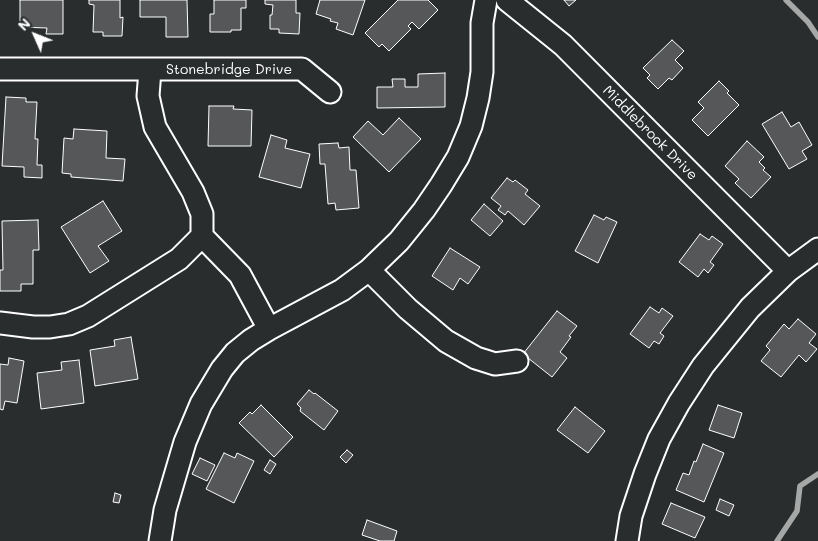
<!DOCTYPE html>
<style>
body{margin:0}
#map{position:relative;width:818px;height:541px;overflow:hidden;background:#2a2d2e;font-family:Mali,sans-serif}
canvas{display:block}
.north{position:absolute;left:10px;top:10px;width:50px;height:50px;-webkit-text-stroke:4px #2a2d2e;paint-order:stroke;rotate:314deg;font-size:14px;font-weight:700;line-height:20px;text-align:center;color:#fff}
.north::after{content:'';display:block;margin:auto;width:18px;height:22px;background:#fff;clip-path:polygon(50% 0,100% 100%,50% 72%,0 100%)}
</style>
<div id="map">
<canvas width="818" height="541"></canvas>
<div class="north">N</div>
</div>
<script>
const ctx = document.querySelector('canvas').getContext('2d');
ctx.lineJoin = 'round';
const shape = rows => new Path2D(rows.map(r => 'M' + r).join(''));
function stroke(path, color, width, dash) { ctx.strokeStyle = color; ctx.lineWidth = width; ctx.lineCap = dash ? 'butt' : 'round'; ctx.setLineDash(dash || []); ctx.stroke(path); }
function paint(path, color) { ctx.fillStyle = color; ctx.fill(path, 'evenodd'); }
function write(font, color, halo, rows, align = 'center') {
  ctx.font = font + ' Mali,sans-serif'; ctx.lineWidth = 4; ctx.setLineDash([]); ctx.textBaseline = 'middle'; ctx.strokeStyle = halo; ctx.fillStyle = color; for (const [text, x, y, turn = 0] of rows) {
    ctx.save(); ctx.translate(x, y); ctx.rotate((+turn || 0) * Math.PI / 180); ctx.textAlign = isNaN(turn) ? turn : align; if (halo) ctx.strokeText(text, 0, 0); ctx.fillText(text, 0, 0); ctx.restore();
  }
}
const stream = shape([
 [786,0,808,22,818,37],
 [777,541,797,511,800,486,818,474]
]);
const building = shape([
 [20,0,63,0,63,34,46,34,47,28,20,27,20,0],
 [89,0,120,0,120,18,123,17,122,36,103,36,103,32,93,32,94,5,89,4,89,0],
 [140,0,187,0,188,37,166,37,166,17,140,17,140,0],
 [214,0,246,0,246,8,241,8,241,30,231,30,231,32,210,32,210,14,214,14,214,0],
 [265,0,296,0,296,13,300,13,299,34,279,33,279,29,270,29,270,15,272,15,273,5,265,4,265,0],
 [320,0,365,0,353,35,336,29,338,23,330,21,331,19,316,14,320,0],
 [398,0,428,0,438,10,419,29,412,22,408,26,411,29,389,51,382,44,379,47,365,33,398,0],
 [564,0,576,0,569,6,564,0],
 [672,40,684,51,675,60,683,68,672,80,669,78,658,89,647,78,650,75,643,68,672,40],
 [445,73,445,107,377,108,377,87,393,87,392,79,405,79,405,87,418,87,418,74,445,73],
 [719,81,729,91,727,93,739,105,708,136,692,120,704,108,698,102,719,81],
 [6,97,26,98,26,102,37,102,35,139,38,139,37,165,42,165,42,178,24,177,24,167,2,166,6,97],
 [209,106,234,106,233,109,252,110,251,146,208,146,209,106],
 [782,112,791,127,799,122,812,145,802,151,807,159,789,169,762,124,782,112],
 [399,118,421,139,389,172,353,137,368,121,383,135,399,118],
 [74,129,107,131,106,158,125,159,123,181,71,177,71,174,62,173,64,138,73,139,74,129],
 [271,135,287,140,285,148,310,154,301,188,259,177,271,135],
 [747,141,764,157,759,162,765,168,763,170,771,177,751,198,735,183,739,179,725,166,747,141],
 [338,143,339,148,349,147,350,170,356,170,359,208,336,210,335,203,328,204,325,164,320,164,319,144,338,143],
 [507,178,513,182,515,180,528,190,525,194,540,206,524,225,508,211,505,215,498,210,501,206,491,198,507,178],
 [103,201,122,231,98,246,109,261,90,273,61,227,103,201],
 [484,204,503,221,490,236,471,220,484,204],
 [594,215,604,220,606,217,617,222,598,263,575,251,594,215],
 [38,220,39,250,33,250,33,284,21,284,21,291,0,291,0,270,3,270,2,221,38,220],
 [700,234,709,240,712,236,723,244,710,262,714,265,708,273,704,269,698,277,679,262,700,234],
 [450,248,480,267,468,284,460,278,453,290,432,276,450,248],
 [650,307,659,313,662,308,673,316,660,333,664,336,659,344,654,341,649,348,630,334,650,307],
 [557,311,577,326,569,336,571,337,560,352,567,358,552,377,523,354,557,311],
 [798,319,816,334,809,343,817,349,806,362,799,355,781,377,761,361,770,350,766,346,784,324,789,329,798,319],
 [131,337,138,379,95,386,90,350,115,346,114,340,131,337],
 [9,358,24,361,17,403,5,401,3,410,0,409,0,364,8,365,9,358],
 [79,360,84,403,41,409,37,373,62,370,61,362,79,360],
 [309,390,314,394,315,393,338,411,324,430,300,411,301,408,297,404,309,390],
 [261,405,293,437,274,457,239,423,250,412,252,414,261,405],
 [718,405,742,413,734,438,709,430,718,405],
 [575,407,605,431,588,453,557,430,575,407],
 [703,444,724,453,704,502,676,490,683,473,689,475,694,461,696,462,703,444],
 [347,450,353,455,346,463,340,457,347,450],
 [224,453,235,458,237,453,254,461,234,503,206,489,224,453],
 [200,458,215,465,207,481,192,474,200,458],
 [270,460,276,464,270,474,264,470,270,460],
 [115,493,121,495,119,503,113,502,115,493],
 [720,499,734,505,729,516,716,510,720,499],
 [671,503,705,517,695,538,662,524,671,503],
 [367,520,397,531,394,541,380,541,362,535,367,520]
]);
const minor = shape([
 [507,0,563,45,788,271],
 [0,69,302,69,330,92],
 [150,70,148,96,155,127,193,192,202,214,202,236,240,275,269,329],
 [369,270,408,309,446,341,476,358,495,364,517,361],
 [0,323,33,327,50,327,69,324,88,316,179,259,202,236],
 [160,541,165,510,185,442,201,404,222,369,235,353,251,340,269,329,342,290,369,270,399,241,424,210,441,185,458,157,471,126,478,98,482,72,482,23,486,0],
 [627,541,631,516,645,474,659,439,679,403,703,366,750,308,788,271,818,249]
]);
const streetNames = [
 ["Stonebridge Drive",229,70],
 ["Middlebrook Drive",650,133,45]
];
stroke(stream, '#a6a7a7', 5.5);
paint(building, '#555758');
stroke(building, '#fff', 1);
stroke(minor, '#fff', 25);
stroke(minor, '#2a2d2e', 21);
write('14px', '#fff', '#2a2d2e', streetNames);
</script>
